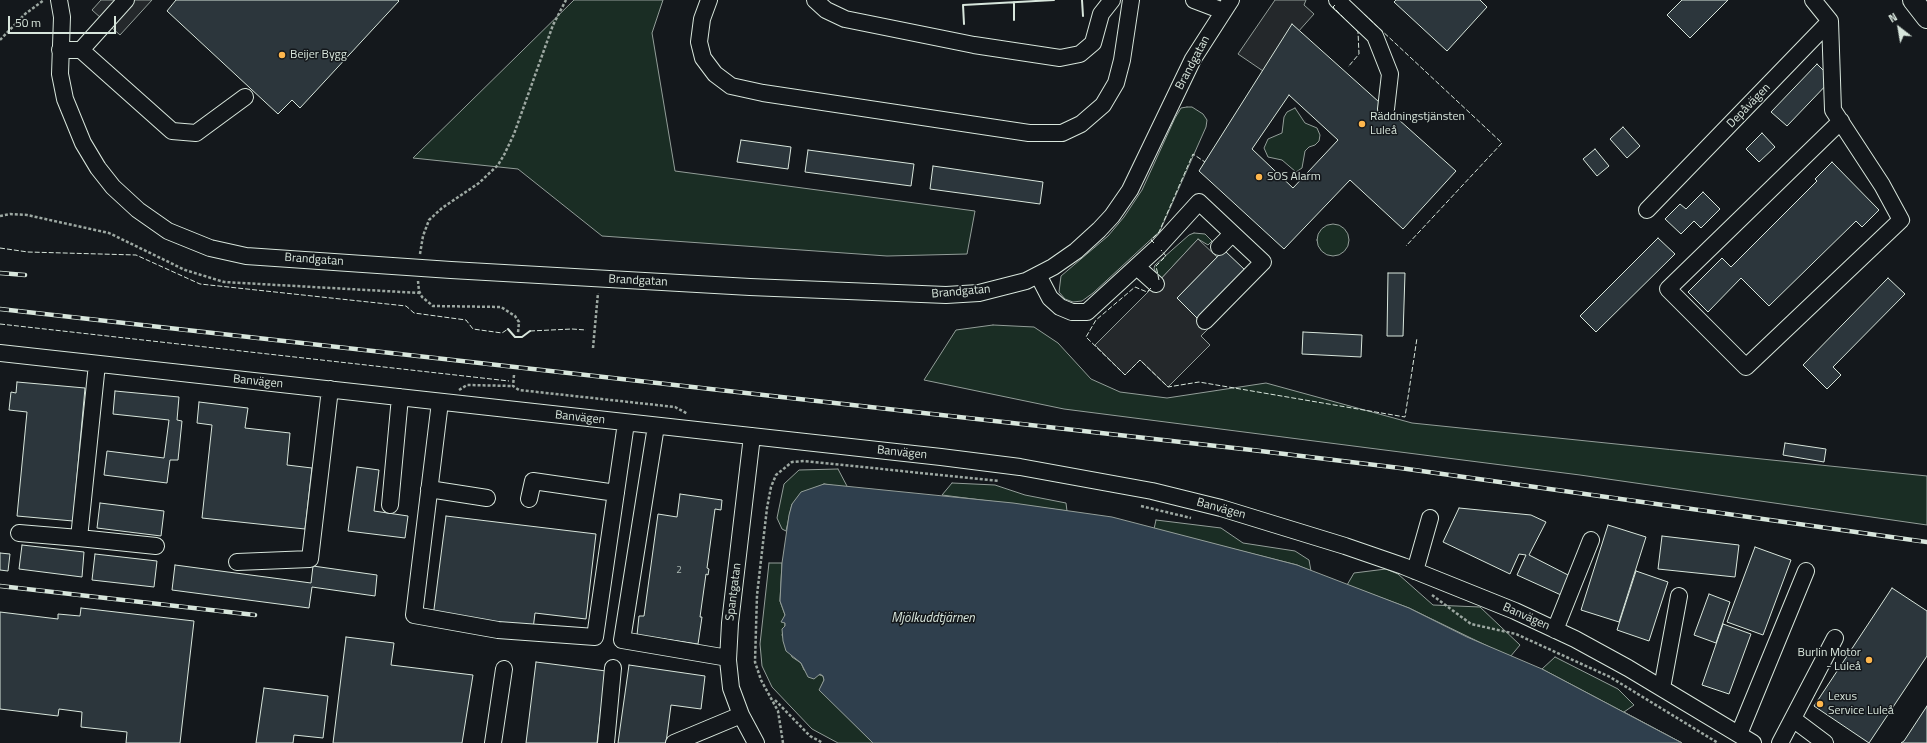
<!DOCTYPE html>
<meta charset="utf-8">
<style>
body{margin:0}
#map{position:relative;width:1927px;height:743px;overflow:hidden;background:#14181c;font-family:"Titillium Web",sans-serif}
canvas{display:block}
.north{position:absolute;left:1879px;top:8px;width:40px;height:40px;-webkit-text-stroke:3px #14181c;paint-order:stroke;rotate:329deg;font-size:11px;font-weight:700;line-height:16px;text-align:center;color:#d8e6dc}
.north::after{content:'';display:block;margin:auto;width:14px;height:18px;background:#d8e6dc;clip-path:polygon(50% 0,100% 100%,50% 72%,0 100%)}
.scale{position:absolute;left:8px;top:16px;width:108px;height:18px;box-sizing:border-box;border:2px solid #d8e6dc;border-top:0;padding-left:5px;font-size:12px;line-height:14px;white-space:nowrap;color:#d8e6dc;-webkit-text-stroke:3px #14181c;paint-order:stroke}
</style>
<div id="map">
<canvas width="1927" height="743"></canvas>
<div class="north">N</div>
<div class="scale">50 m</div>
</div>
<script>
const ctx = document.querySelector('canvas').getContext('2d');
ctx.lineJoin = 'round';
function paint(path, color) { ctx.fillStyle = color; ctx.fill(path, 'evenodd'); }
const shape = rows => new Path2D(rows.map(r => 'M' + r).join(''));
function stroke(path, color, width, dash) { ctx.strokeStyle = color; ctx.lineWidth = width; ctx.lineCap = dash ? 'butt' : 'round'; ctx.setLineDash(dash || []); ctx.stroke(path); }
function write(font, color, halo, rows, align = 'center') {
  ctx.font = font + ' "Titillium Web",sans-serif'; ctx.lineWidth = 3; ctx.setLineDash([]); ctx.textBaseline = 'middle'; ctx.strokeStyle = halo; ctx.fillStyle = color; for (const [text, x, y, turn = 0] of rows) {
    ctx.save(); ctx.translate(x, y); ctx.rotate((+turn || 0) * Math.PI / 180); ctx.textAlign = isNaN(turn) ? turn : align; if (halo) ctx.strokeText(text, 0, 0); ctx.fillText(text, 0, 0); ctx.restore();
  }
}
const green = shape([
 [574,0,663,0,652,33,675,171,975,211,967,254,887,256,602,236,518,169,413,158,574,0],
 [1187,107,1192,107,1203,114,1207,120,1206,127,1160,231,1093,293,1082,301,1073,302,1065,299,1059,292,1061,276,1108,236,1124,217,1142,190,1175,118,1181,108,1187,107],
 [1295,108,1305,123,1317,128,1320,135,1319,141,1315,145,1309,147,1305,151,1302,168,1296,172,1282,160,1268,157,1264,148,1268,139,1282,133,1284,117,1287,112,1295,108],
 '1317 240a16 16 0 1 1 32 0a16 16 0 1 1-32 0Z',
 [1194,233,1205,234,1212,241,1208,245,1198,239,1159,281,1154,268,1155,265,1189,235,1194,233],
 [993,325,1034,327,1058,343,1091,379,1120,392,1167,398,1266,383,1412,423,1927,476,1927,525,1580,475,1064,409,924,380,956,330,993,325],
 [838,469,848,488,824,484,792,504,786,531,782,529,777,518,784,484,799,470,838,469],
 [952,483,995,485,1025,495,1066,503,1067,511,942,495,952,483],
 [1156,520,1221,528,1243,543,1295,551,1309,560,1311,571,1297,565,1154,529,1156,520],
 [769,563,782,563,780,601,785,615,785,626,782,635,792,657,801,663,804,670,823,676,824,680,820,690,873,743,838,743,812,729,772,687,762,666,760,644,769,563],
 [1386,569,1398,574,1433,605,1480,607,1520,645,1510,657,1409,608,1347,585,1354,573,1386,569],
 [1555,657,1618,689,1634,705,1624,712,1682,743,1542,669,1555,657]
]);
const parking = shape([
 [101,0,152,0,120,35,92,10,101,0],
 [1275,0,1306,0,1304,5,1314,14,1263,71,1238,54,1275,0],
 [1198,239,1217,257,1177,298,1208,329,1201,336,1210,345,1168,387,1140,360,1125,375,1095,345,1159,281,1198,239]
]);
const water = shape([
 [824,484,1013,503,1112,517,1297,565,1409,608,1467,637,1542,669,1682,743,873,743,819,690,824,680,823,676,820,674,814,679,808,677,801,663,786,651,783,641,782,629,785,626,785,623,781,622,785,615,780,601,782,563,789,515,792,504,801,492,824,484]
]);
const building = shape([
 [176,0,398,0,399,1,300,108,292,100,278,114,167,11,176,0],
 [1396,0,1480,0,1487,7,1447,51,1394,2,1396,0],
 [1682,0,1728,0,1690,38,1667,15,1682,0],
 [1292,24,1456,171,1403,229,1350,180,1284,249,1199,171,1292,24],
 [1289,95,1338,140,1293,188,1252,149,1289,95],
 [1817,64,1832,79,1787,126,1771,112,1817,64],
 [1623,127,1640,146,1627,158,1610,139,1623,127],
 [1762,133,1775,147,1759,162,1746,149,1762,133],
 [741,140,791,147,788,169,737,162,741,140],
 [1595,149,1609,166,1597,176,1583,159,1595,149],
 [808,150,914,164,911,186,805,172,808,150],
 [1832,162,1879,210,1862,227,1856,221,1769,306,1741,278,1708,312,1688,292,1722,258,1731,267,1817,181,1815,179,1832,162],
 [933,166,1043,182,1040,204,930,189,933,166],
 [1703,192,1720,209,1701,228,1694,221,1681,234,1665,219,1680,204,1686,209,1703,192],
 [1658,238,1675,254,1596,332,1580,316,1658,238],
 [1224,250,1245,270,1197,318,1177,298,1224,250],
 [1388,273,1405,273,1403,336,1387,336,1388,273],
 [1888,278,1905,294,1833,367,1841,375,1827,389,1803,365,1888,278],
 [1303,332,1362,335,1361,357,1302,354,1303,332],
 [17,382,85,388,73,521,17,516,27,412,9,410,11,392,16,393,17,382],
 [115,391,179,397,177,420,182,421,178,460,170,460,167,483,104,475,107,451,164,458,169,420,113,414,115,391],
 [199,402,248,408,245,428,290,433,287,465,312,468,305,529,202,518,212,425,197,423,199,402],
 [1785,443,1826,449,1824,462,1783,455,1785,443],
 [357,467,379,470,374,511,408,516,405,538,348,531,357,467],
 [680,494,722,500,721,510,715,509,707,568,709,569,708,575,706,574,700,617,702,617,698,644,637,635,639,616,644,616,658,514,677,517,680,494],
 [100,503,164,511,161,536,97,528,100,503],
 [1459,508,1531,515,1546,522,1529,555,1570,576,1561,595,1517,575,1526,555,1519,554,1510,574,1443,542,1459,508],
 [446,516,596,534,586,619,535,613,533,629,433,617,446,516],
 [1608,525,1646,537,1619,622,1581,610,1608,525],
 [1662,536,1739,545,1735,577,1658,569,1662,536],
 [22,545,84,552,82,577,19,569,22,545],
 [1755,547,1791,560,1763,635,1727,622,1755,547],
 [0,553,10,554,8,571,0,570,0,553],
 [95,554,157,561,154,587,92,580,95,554],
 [175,565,311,583,313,566,377,575,375,596,312,587,309,608,172,590,175,565],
 [1636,571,1668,582,1649,641,1617,630,1636,571],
 [1892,588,1927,611,1927,656,1869,743,1814,706,1892,588],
 [1709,594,1730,602,1716,643,1694,635,1709,594],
 [81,608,194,621,180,743,126,743,127,732,81,727,82,712,59,709,58,716,0,709,0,612,58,619,58,614,80,616,81,608],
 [1723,624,1751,634,1729,694,1702,685,1723,624],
 [346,637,394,643,391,665,473,675,462,743,333,743,346,637],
 [536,662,606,671,597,743,526,743,536,662],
 [629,665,705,676,701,709,671,705,666,743,618,743,629,665],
 [264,688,328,696,323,738,294,735,293,743,256,743,264,688],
 [1927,706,1927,743,1901,743,1904,741,1927,706]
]);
const path = shape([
 [0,40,25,14,44,0],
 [0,216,10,214,27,215,109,233,185,270,224,282,420,293],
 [420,254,423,236,429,220,442,208,479,183,498,165,504,155,514,134,553,25,566,0],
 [418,281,419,291,422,297,433,306,501,307,515,316,519,322,518,333],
 [593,348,598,293],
 [514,375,513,386,519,390,675,407,688,414],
 [459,390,467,385,513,386],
 [1141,506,1191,518],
 [1432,595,1471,624,1516,634,1610,677,1718,743],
 [775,700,810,736,823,743],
 [783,743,778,711,761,680,755,662,757,595,767,508,771,487,776,475,792,462,804,461,999,481]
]);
const minor = shape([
 [59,0,62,17,60,74,65,99,83,143,98,168,113,187,138,210,168,231,210,248,246,256,451,270,750,287,946,295,979,293,1026,281,1053,267,1076,251,1099,230,1112,216,1130,190,1193,59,1231,0],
 [709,0,702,19,699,42,703,58,715,74,731,86,763,93,1029,133,1062,133,1081,124,1103,105,1116,83,1122,60,1131,0],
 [815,0,826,10,845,19,974,45,1060,58,1080,54,1093,43,1101,14,1112,0],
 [1194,0,1223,11],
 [1337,0,1375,36,1390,74,1386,109],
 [1830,21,1833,110,1882,185,1901,220,1746,367,1668,289,1841,121],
 [60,50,81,50,172,131,196,133,245,97],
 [81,50,126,0],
 [1647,210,1830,21,1813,0],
 [1219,247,1232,234],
 [1137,267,1156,284],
 [1038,275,1050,298,1060,307,1072,312,1087,312,1158,247,1199,202,1263,262,1205,321],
 [0,353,941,457,1020,467,1152,491,1221,508,1345,546,1403,566,1515,611,1575,639,1628,668,1753,743],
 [440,402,414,615,498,630,595,637,626,423],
 [656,426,622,640,728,658],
 [752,436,730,623,728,660,731,688,741,715,756,743],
 [429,489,487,498],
 [529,499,533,481,616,493],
 [390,505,400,397],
 [19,533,79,538,97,364],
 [79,538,156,546],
 [237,562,310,559,330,389],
 [1415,571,1430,518],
 [1555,630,1591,540],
 [1662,688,1679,596],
 [1793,719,1825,743],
 [1739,734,1806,571],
 [493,743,504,669],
 [606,743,613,668],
 [674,743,741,715],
 [1780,743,1835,638]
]);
const major = shape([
 [1913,0,1927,18]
]);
const rail = shape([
 [0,273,25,275],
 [0,309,1252,450,1400,468,1927,542],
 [0,586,255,615]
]);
const fence = shape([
 [1335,5,1333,7,1358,32,1359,54,1348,67],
 [1364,14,1502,143,1406,246],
 [1154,243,1151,240,1159,232,1193,154,1205,162],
 [0,248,28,252,136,255,200,284,406,306,414,313,466,320,473,329,502,333,508,329],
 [1159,280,1156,266,1166,256,1161,250],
 [1151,288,1147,292,1135,287,1096,320,1086,337,1125,375,1140,360,1168,387,1199,382,1405,417,1417,338],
 [0,324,509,381],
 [530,331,572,329,586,330]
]);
const wall = shape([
 [1082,0,1083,16],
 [1014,2,1014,20],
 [964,24,963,5,1054,0],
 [508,329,515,337,522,337,530,331]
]);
const markers = [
 [282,55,4,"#ffb74d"],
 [1362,124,4,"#ffb74d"],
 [1259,177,4,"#ffb74d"],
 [1869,660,4,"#ffb74d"],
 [1820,704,4,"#ffb74d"]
];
const numberNames = [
 ["2",679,571]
];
const poiNames = [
 ["Beijer Bygg",290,55],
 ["Räddningstjänsten",1370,117],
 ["Luleå",1370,131],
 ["SOS Alarm",1267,177],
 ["Burlin Motor",1861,653,"right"],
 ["- Luleå",1861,667,"right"],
 ["Lexus",1828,697],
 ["Service Luleå",1828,711]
];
const streetNames = [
 ["Brandgatan",1193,63,-62],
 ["Depåvägen",1749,106,-46],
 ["Brandgatan",314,260,4],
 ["Brandgatan",638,281,3],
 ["Brandgatan",961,292,-5],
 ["Banvägen",258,382,6],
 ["Banvägen",580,418,6],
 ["Banvägen",902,453,6],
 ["Banvägen",1221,509,15],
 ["Spantgatan",734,592,-83],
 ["Banvägen",1526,617,24]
];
const waterNames = [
 ["Mjölkuddtjärnen",933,619]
];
paint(green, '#1a2d24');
stroke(green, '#939e99', 1);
paint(parking, '#24282b');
stroke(parking, '#939e99', 1);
paint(water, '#2f3f4d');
stroke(water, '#939e99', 1);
paint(building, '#2c363c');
stroke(building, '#d8e6dc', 1);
stroke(minor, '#d8e6dc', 18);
stroke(major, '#d8e6dc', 22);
stroke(path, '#9da8a2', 2.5, [3, 2]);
stroke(minor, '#14181c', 16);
stroke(major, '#14181c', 20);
stroke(rail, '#d8e6dc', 4.5);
stroke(rail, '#14181c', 3, [9]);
stroke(fence, '#d8e6dc', 1, [5, 2]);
stroke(wall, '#d8e6dc', 2);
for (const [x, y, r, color] of markers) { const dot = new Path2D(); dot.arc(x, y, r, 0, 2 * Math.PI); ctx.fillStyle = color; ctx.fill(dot); stroke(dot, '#14181c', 1.5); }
write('10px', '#adbab4', null, numberNames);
write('12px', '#d8e6dc', '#14181c', poiNames, 'left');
write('12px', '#d8e6dc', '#14181c', streetNames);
write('italic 13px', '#d8e6dc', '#14181c', waterNames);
</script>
